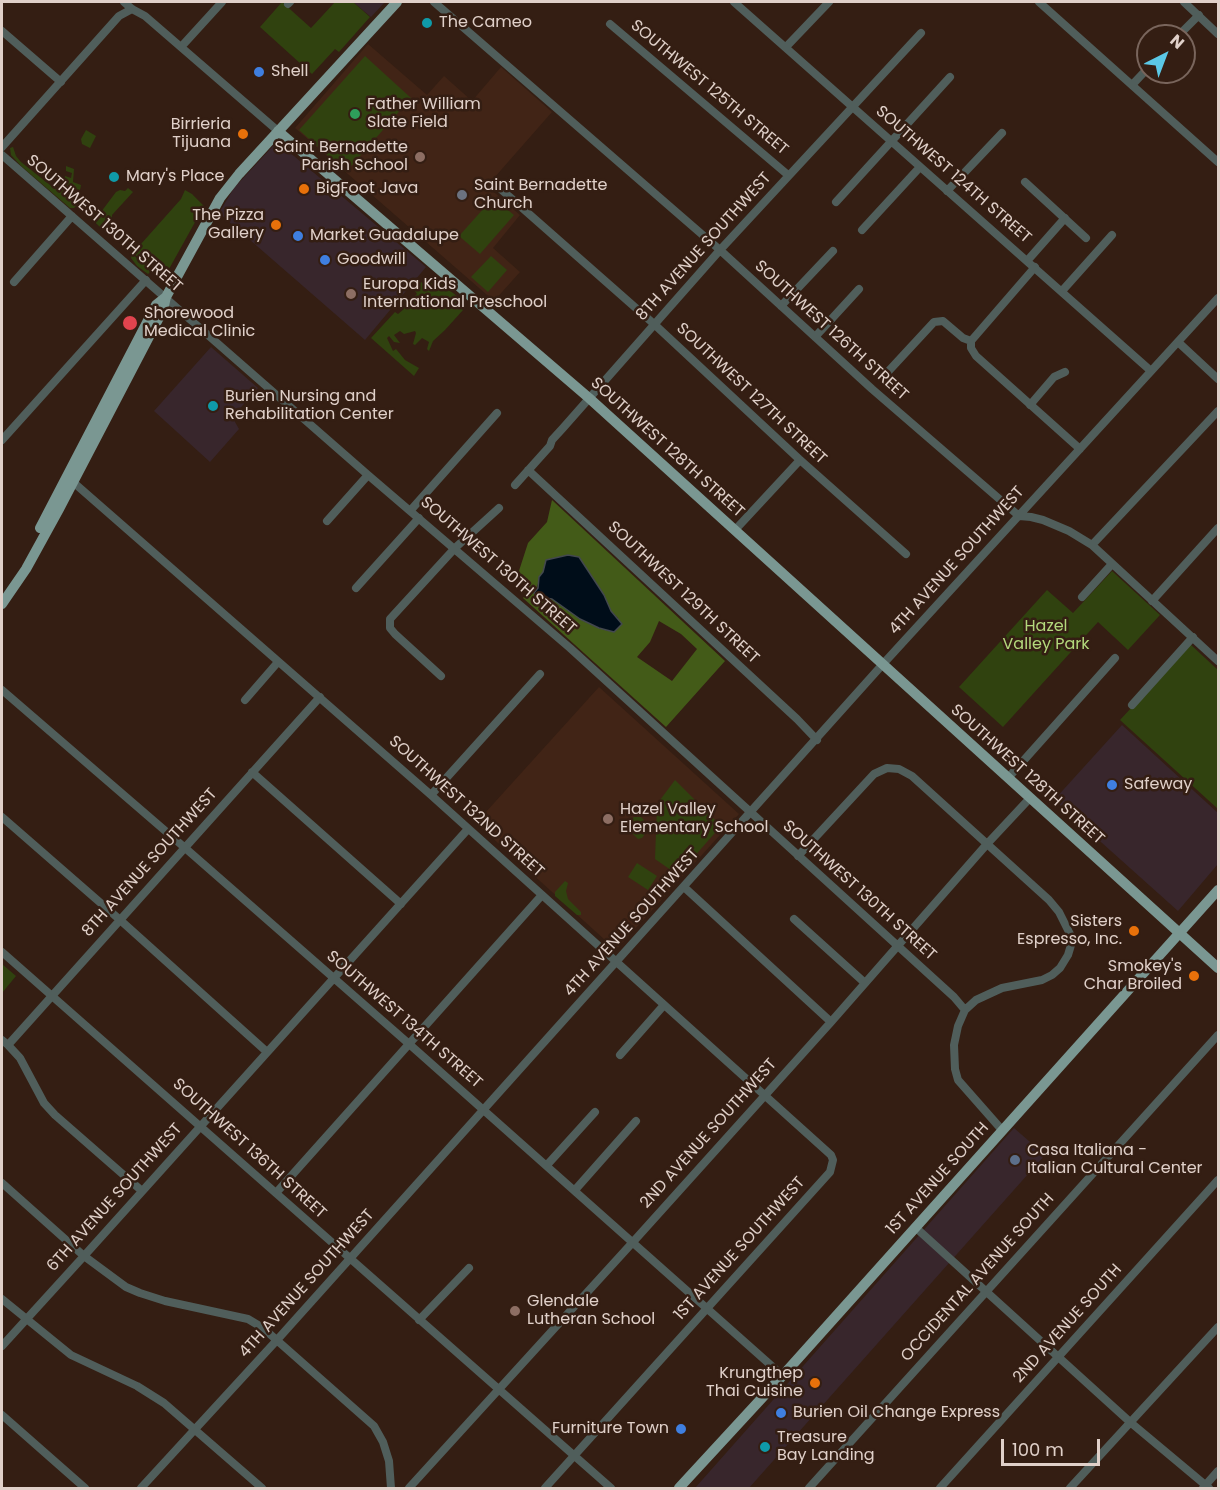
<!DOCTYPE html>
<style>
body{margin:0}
#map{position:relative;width:1220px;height:1490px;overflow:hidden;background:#341e13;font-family:Poppins,sans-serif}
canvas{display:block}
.frame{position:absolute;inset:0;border:3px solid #e0d0c9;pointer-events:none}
.north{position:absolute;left:1136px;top:24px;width:60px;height:60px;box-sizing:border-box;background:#341e13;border:2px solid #79655c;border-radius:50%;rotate:42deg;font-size:16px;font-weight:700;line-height:24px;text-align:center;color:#e0d0c9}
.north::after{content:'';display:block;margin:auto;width:21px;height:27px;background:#5bc8e6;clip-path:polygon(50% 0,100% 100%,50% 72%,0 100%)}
.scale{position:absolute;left:1001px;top:1439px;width:99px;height:27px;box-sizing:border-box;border:3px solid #e0d0c9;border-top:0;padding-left:8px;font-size:18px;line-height:21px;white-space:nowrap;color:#e0d0c9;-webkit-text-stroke:4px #341e13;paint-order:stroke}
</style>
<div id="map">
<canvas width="1220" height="1490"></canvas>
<div class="frame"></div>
<div class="north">N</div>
<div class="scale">100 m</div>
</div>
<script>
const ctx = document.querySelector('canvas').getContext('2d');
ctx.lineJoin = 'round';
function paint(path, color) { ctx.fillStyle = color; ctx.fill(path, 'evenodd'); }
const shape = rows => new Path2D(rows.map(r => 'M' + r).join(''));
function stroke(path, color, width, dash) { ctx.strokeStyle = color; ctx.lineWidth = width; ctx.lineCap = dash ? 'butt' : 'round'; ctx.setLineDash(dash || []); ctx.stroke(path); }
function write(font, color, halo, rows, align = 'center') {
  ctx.font = font + ' Poppins,sans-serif'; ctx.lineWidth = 5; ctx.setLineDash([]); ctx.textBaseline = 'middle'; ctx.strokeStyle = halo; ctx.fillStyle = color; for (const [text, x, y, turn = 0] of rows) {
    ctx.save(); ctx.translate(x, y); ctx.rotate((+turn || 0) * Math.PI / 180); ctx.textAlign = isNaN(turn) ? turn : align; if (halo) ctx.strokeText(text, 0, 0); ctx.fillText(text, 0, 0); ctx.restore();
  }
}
const commercial = shape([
 [353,2,385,2,371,17],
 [277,145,282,146,426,267,365,340,219,213,234,188,273,146],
 [211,347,258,388,235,414,235,422,239,429,210,462,154,411],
 [1122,725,1218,813,1218,864,1178,911,1054,800],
 [1014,1128,1045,1155,749,1488,695,1488]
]);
const built = shape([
 [368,44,427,95,444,76,472,101,501,67,552,112,487,186,520,215,493,248,520,272,494,301,295,128],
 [599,687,739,814,616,950,476,823]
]);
const green = shape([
 [282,2,311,28,335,2,353,2,370,17,339,52,335,49,312,74,260,27],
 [365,56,411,98,346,172,299,130],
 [86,130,96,136,90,148,82,144,81,139],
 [13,147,16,156,21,162,55,189,63,183,65,176,71,178,72,173,66,171,66,166,74,169,73,182,81,185,80,190,75,189,73,196,78,197,77,205,74,208,70,208,21,166,11,155,10,148],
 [128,188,133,192,112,215,112,219,104,222,100,227,83,211,86,208,92,211,95,208,101,212,116,192,120,190,125,191],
 [185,190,192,194,204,206,164,278,133,253,181,199],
 [493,198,514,215,480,254,459,236],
 [132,254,155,273,150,272,148,274,137,266,131,258],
 [491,256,507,270,488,292,471,277],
 [435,279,462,300,459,305,463,310,445,330,433,341,429,351,427,349,429,342,422,338,415,345,413,344,416,333,415,331,404,334,400,331,394,335,400,343,394,342,389,336,387,338,393,351,396,349,405,360,419,368,414,376,371,338,395,312,398,314,404,309,401,306,405,302,407,303,417,294,415,291,421,282,428,287],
 [1112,571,1160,615,1128,650,1098,622,1003,727,959,687,1047,590,1073,613],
 [1190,644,1218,670,1218,809,1120,720],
 [675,780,721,826,678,875,655,859,657,804],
 [634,817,641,817,644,820,645,834,642,838,638,839,631,832,630,821],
 [637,863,657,876,648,890,628,877],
 [565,881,568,883,566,891,568,899,581,912,581,915,577,915,555,896,555,892],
 [2,964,16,976,2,993]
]);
const forest = shape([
 [552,500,725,661,666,727,523,598,530,589,517,577,528,543,547,522],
 [579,557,604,595,611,611,618,618,599,628,580,619,552,599,545,598,534,593,543,572],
 [659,621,681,634,697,649,672,681,637,657,650,642]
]);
const water = shape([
 [568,555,579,557,604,595,611,611,622,624,614,632,599,628,580,619,552,599,545,598,539,601,534,593,538,588,539,577,543,572,546,560,568,555]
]);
const minor = shape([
 [124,2,132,9,145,16,278,131],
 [434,2,720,250,872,389,1019,516,1031,517,1043,520,1069,531,1092,545,1218,661],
 [734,2,1151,371],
 [1039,2,1218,162],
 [1184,2,1218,34],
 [288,4,290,2],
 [610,24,788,175],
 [2,31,61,82],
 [1178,36,1199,15],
 [181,47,222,2],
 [786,47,829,2],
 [1133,84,1148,68],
 [2,147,119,16,132,9],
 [2,155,368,475,570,648,954,997,965,1010],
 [1025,182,1086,238],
 [495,184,654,324,799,459,906,554],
 [947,191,1002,133],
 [836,202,950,77],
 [862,230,920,167],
 [1027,261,1065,218],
 [14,282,72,216],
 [1062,291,1112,235],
 [781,306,833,251],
 [815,337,859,289],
 [971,341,971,348,976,356,1080,449],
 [971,341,1035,267],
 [1178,342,1218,379],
 [884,376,934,322,943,321,963,338,971,341],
 [1030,405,1054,377,1065,372],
 [2,440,146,280],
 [528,470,797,719,817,740],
 [73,482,431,795,831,1155,833,1160,830,1172,545,1488],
 [515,485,550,446,552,440,563,428,720,250,921,33],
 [410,511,497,413],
 [327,521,368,475],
 [735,530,800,460],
 [1092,545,1218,411],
 [356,588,419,518],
 [1082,597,1112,564],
 [1152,601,1218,528],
 [441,676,395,634,390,628,390,619,455,548,499,508],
 [2,690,184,847,408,1043,783,1376],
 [245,700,278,662],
 [1132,705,1193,637],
 [252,772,401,904],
 [1008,778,1115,658],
 [431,795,540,674],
 [2,817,119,919,267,1052],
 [798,856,874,774,887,768,899,769,912,776,1049,900,1059,912,1070,934,1071,945,1068,955,1060,968,1052,975,1042,980,1002,988,976,1000,965,1010,958,1026,954,1045,955,1069,958,1080,1002,1130],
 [684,887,831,1022],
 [794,919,865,983],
 [2,952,611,1488],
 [2,1040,8,1045,320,697],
 [8,1045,20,1058,44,1103,55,1115,142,1191],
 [620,1055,664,1005],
 [547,1165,595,1112],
 [2,1183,84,1256,126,1287,140,1293,165,1301,248,1319,263,1328,374,1426,383,1442,389,1461,391,1488],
 [575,1190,636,1121],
 [276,1193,542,895],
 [915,1227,1130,1422,1209,1488],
 [2,1299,71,1355,137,1386,164,1403,262,1488],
 [419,1320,469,1268],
 [2,1346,84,1256,468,829],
 [2,1415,85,1488],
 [141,1488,277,1340,883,664,1218,298],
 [409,1488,633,1242,831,1022,987,844,1030,798],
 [809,1488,1218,1035],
 [940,1488,1218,1180],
 [1070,1488,1218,1327],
 [1203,1488,1218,1471]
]);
const major = shape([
 [278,131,589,398,1218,968],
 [40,528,156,305,166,297],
 [2,604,26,569,59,509,163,310,166,297,220,198,239,174,397,2],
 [679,1488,785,1373,1218,890]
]);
const markers = [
 [427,23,6,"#0f9aa8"],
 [259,72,6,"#3f7fe0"],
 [355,114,6,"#2e9e5b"],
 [243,134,6,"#e8710a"],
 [420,157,6,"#8d6e63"],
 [114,177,6,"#0f9aa8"],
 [304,189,6,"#e8710a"],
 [462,195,6,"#6b7280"],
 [276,225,6,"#e8710a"],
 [298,236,6,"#3f7fe0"],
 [325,260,6,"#3f7fe0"],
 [351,294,6,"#8d6e63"],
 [130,323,8,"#e0444e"],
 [213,406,6,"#0f9aa8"],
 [1112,785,6,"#3f7fe0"],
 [608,819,6,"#8d6e63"],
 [1134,931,6,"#e8710a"],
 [1194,976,6,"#e8710a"],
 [1015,1160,6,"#5c6f8a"],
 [515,1311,6,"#8d6e63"],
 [815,1383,6,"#e8710a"],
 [781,1413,6,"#3f7fe0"],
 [681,1429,6,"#3f7fe0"],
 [765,1447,6,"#0f9aa8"]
];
const poiNames = [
 ["The Cameo",439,23],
 ["Shell",271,72],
 ["Father William",367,105],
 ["Slate Field",367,123],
 ["Birrieria",231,125,"right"],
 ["Tijuana",231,143,"right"],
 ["Saint Bernadette",408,148,"right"],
 ["Parish School",408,166,"right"],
 ["Mary's Place",126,177],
 ["Saint Bernadette",474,186],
 ["Church",474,204],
 ["BigFoot Java",316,189],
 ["The Pizza",264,216,"right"],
 ["Gallery",264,234,"right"],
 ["Market Guadalupe",310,236],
 ["Goodwill",337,260],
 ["Europa Kids",363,285],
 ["International Preschool",363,303],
 ["Shorewood",144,314],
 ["Medical Clinic",144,332],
 ["Burien Nursing and",225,397],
 ["Rehabilitation Center",225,415],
 ["Safeway",1124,785],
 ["Hazel Valley",620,810],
 ["Elementary School",620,828],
 ["Sisters",1122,922,"right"],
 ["Espresso, Inc.",1122,940,"right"],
 ["Smokey's",1182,967,"right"],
 ["Char Broiled",1182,985,"right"],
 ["Casa Italiana -",1027,1151],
 ["Italian Cultural Center",1027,1169],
 ["Glendale",527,1302],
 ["Lutheran School",527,1320],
 ["Krungthep",803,1374,"right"],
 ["Thai Cuisine",803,1392,"right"],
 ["Burien Oil Change Express",793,1413],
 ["Furniture Town",669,1429,"right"],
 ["Treasure",777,1438],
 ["Bay Landing",777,1456]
];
const streetNames = [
 ["SOUTHWEST 125TH STREET",709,88,40],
 ["SOUTHWEST 124TH STREET",953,175,41],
 ["SOUTHWEST 130TH STREET",104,224,41],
 ["8TH AVENUE SOUTHWEST",704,247,-48],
 ["SOUTHWEST 126TH STREET",831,331,42],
 ["SOUTHWEST 127TH STREET",751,394,43],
 ["SOUTHWEST 128TH STREET",667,448,42],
 ["4TH AVENUE SOUTHWEST",957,561,-48],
 ["SOUTHWEST 130TH STREET",498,566,41],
 ["SOUTHWEST 129TH STREET",683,593,43],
 ["SOUTHWEST 128TH STREET",1027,775,42],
 ["SOUTHWEST 132ND STREET",466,807,42],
 ["8TH AVENUE SOUTHWEST",150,863,-48],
 ["SOUTHWEST 130TH STREET",859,891,42],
 ["4TH AVENUE SOUTHWEST",632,923,-48],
 ["SOUTHWEST 134TH STREET",404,1020,41],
 ["2ND AVENUE SOUTHWEST",709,1134,-48],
 ["SOUTHWEST 136TH STREET",249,1149,42],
 ["1ST AVENUE SOUTH",938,1179,-48],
 ["6TH AVENUE SOUTHWEST",115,1198,-48],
 ["1ST AVENUE SOUTHWEST",740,1249,-48],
 ["OCCIDENTAL AVENUE SOUTH",978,1278,-48],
 ["4TH AVENUE SOUTHWEST",307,1284,-48],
 ["2ND AVENUE SOUTH",1068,1324,-48]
];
const parkNames = [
 ["Hazel",1046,627],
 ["Valley Park",1046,645]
];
paint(commercial, '#38262c');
paint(built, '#412416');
paint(green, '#30420f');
paint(forest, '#435b18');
paint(water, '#000d19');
stroke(water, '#43484e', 1.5);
stroke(minor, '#505e5b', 8);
stroke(major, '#7a9792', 10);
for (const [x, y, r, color] of markers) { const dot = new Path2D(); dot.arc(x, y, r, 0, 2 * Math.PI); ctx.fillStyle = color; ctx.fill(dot); stroke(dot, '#341e13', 2); }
write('16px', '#e0d0c9', '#341e13', poiNames, 'left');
write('16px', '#e0d0c9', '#341e13', streetNames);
write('16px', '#b3d87c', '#341e13', parkNames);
</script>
